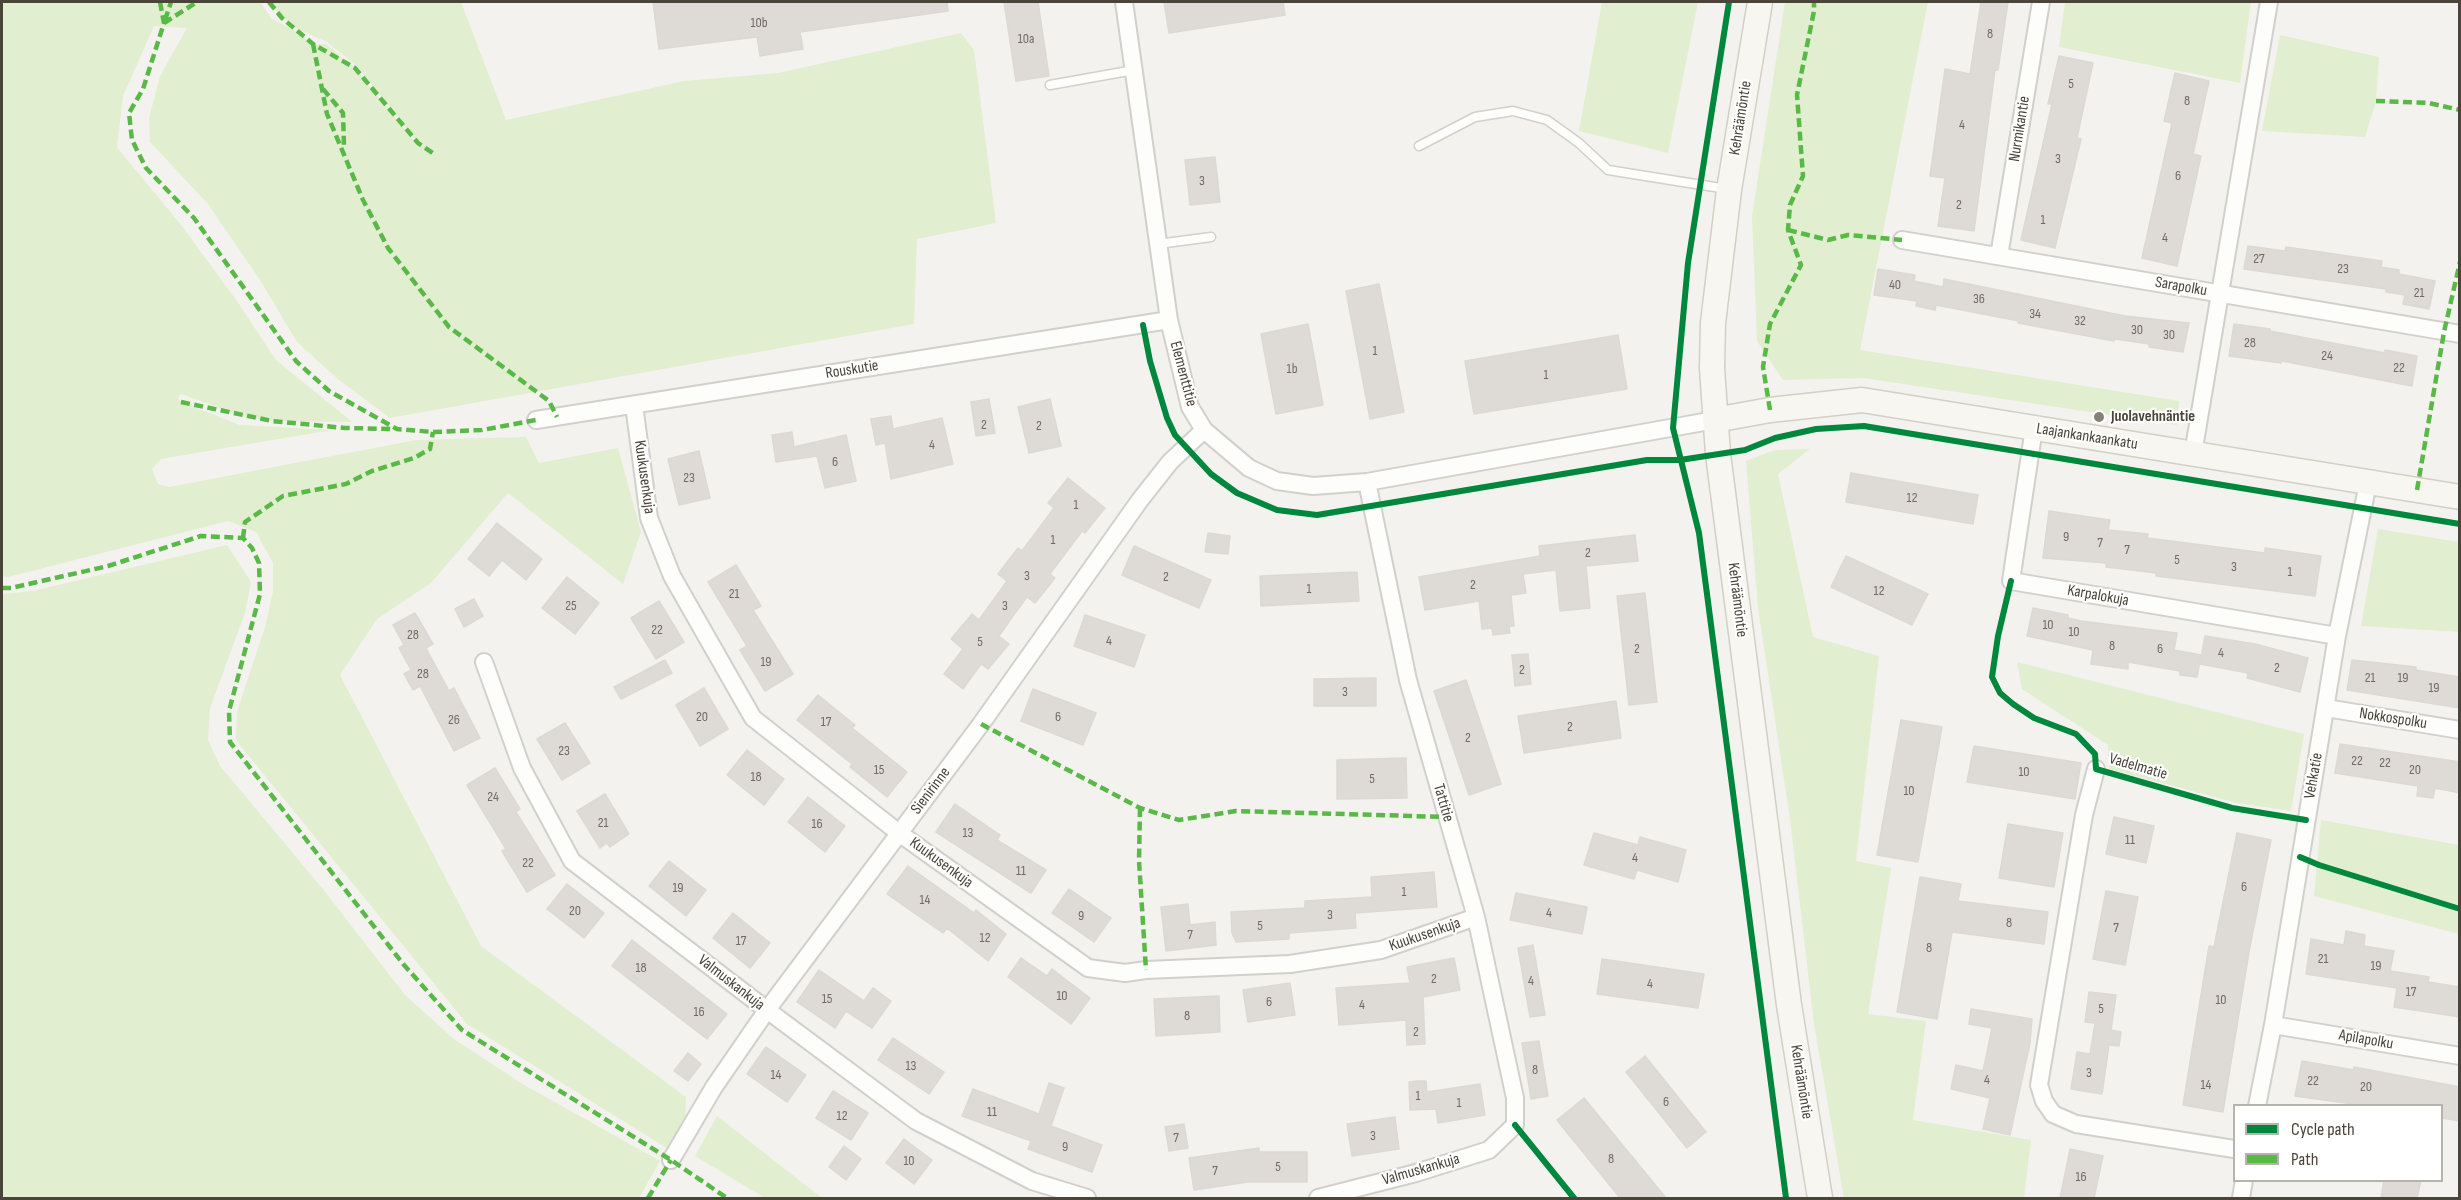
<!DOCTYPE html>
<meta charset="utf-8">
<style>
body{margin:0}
#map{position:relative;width:2461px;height:1200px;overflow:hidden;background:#f4f2ee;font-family:"Sofia Sans Condensed",sans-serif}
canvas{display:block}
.frame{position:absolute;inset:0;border:3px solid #4b4439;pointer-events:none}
.legend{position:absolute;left:2233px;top:1104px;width:210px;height:78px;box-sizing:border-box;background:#fff;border:2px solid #b7b4b0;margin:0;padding:8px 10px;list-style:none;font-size:18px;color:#4b4439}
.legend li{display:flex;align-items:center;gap:12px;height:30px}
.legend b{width:30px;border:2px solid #b7b4b0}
</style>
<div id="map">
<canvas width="2461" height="1200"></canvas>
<div class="frame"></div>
<ul class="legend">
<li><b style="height:8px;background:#00873e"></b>Cycle path</li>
<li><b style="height:8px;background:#58b947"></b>Path</li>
</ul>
</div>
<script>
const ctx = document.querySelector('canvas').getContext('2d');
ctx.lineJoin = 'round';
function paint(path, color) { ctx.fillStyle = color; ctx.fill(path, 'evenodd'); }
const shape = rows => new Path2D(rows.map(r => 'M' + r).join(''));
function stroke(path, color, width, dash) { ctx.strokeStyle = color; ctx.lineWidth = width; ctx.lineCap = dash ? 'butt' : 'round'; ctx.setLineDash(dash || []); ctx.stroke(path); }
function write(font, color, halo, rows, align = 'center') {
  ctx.font = font + ' "Sofia Sans Condensed",sans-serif'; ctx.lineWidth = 4.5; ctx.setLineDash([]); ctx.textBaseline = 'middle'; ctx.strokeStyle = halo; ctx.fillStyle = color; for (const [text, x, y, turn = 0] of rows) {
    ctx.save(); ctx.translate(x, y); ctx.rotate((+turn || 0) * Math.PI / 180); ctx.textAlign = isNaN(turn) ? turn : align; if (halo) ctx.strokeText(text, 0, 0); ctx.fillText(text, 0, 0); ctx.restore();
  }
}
const green = shape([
 [2,2,260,2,272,19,296,31,313,44,326,44,355,68,418,146,418,143,357,66,327,42,298,29,282,18,269,2,461,2,506,120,684,81,778,73,961,33,974,50,996,223,917,239,914,324,390,418,339,380,297,342,260,280,208,204,150,142,149,118,160,76,187,28,154,26,123,96,117,147,124,156,181,225,237,301,276,360,352,422,272,421,242,416,181,394,178,398,181,402,240,425,332,430,161,459,152,469,158,484,169,487,416,440,526,437,539,463,618,448,641,532,623,584,508,493,431,583,377,619,340,675,481,946,686,1097,685,1126,673,1152,467,1024,236,740,237,712,265,627,273,592,273,563,256,532,228,521,8,577,2,576],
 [1602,2,1698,2,1668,153,1579,131],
 [1785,2,1928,2,1860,350,2179,401,2177,425,1863,378,1783,380,1757,341,1752,216],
 [2065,2,2251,2,2240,83,2059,47],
 [2280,35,2379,57,2376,101,2365,137,2262,131],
 [1810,449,1778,474,1813,637,1879,656,1856,861,1891,868,1868,1014,1926,1021,1913,1120,2031,1140,2024,1198,1844,1198,1814,1024,1790,819,1758,608,1746,461,1775,450],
 [2378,529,2459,542,2459,632,2361,626],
 [227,545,251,582,245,613,210,708,208,740,220,766,326,893,405,995,455,1040,526,1086,660,1161,639,1198,2,1198,2,594,33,591],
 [2017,662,2304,734,2291,811,2237,803,2109,769,2108,745,2022,689],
 [2321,820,2459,845,2459,934,2314,896],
 [717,1116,822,1198,765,1198,695,1156]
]);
const building = shape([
 [653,2,947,2,948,11,800,32,803,49,760,56,757,37,659,49,653,2],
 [1004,2,1038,2,1049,76,1016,81,1004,2],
 [1164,2,1283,2,1285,15,1169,33,1164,2],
 [1981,2,2008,2,1998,70,1995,70,1974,231,1938,226,1945,178,1930,176,1945,69,1970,74,1981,2],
 [2059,56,2093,63,2077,138,2081,139,2055,248,2021,240,2052,104,2048,104,2059,56],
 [2175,73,2209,81,2193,154,2201,156,2177,266,2142,258,2172,123,2164,121,2175,73],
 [1215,157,1220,202,1190,205,1185,160,1215,157],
 [2248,246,2285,251,2286,247,2382,261,2381,267,2399,270,2399,274,2435,281,2429,309,2403,304,2405,295,2386,292,2386,289,2244,269,2248,246],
 [1878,269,1915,275,1914,281,1943,287,1944,279,2125,316,2189,323,2183,352,2149,347,2149,344,2115,339,2114,341,2018,323,2019,321,1936,305,1935,310,1916,306,1917,301,1874,295,1878,269],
 [1379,284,1404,412,1370,419,1346,291,1379,284],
 [1308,324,1323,405,1276,414,1261,334,1308,324],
 [2234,324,2270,329,2270,331,2385,353,2385,350,2417,356,2412,386,2282,361,2281,363,2229,356,2234,324],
 [1618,335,1627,389,1474,414,1465,361,1618,335],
 [989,399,995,433,976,436,971,402,989,399],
 [1050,399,1061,446,1029,453,1018,407,1050,399],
 [891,416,893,429,942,418,953,464,891,479,885,443,876,445,871,419,891,416],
 [792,432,794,447,846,435,856,481,825,488,817,456,776,462,772,435,792,432],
 [699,451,710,498,679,505,668,459,699,451],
 [1851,473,1978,495,1973,524,1846,502,1851,473],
 [1068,478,1105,508,1085,533,1082,531,1050,574,1055,578,1035,603,1027,597,1015,613,999,636,1009,644,988,669,981,664,963,689,944,674,963,649,951,639,972,614,979,620,1007,581,998,574,1018,548,1022,551,1054,508,1048,503,1068,478],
 [2049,511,2110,520,2108,530,2148,534,2147,538,2265,553,2265,548,2321,556,2315,596,2156,576,2156,573,2106,567,2106,563,2043,558,2049,511],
 [497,523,542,559,526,580,502,560,489,576,468,559,497,523],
 [1208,533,1230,536,1228,554,1205,552,1208,533],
 [1635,535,1638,561,1586,566,1590,608,1560,611,1556,570,1523,574,1526,593,1511,595,1514,626,1509,626,1510,633,1493,635,1492,628,1482,629,1479,601,1425,610,1419,577,1540,556,1539,546,1635,535],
 [1134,546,1211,580,1199,608,1122,575,1134,546],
 [1846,556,1928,594,1912,625,1831,587,1846,556],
 [736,565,761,606,753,610,793,674,765,691,740,650,747,646,708,582,736,565],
 [1357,572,1359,601,1261,606,1260,576,1357,572],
 [567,577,599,603,575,634,542,608,567,577],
 [1645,593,1657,702,1629,705,1617,596,1645,593],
 [474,599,483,616,464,627,455,609,474,599],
 [659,601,684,642,656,659,631,618,659,601],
 [2033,608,2068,615,2068,618,2081,621,2177,633,2174,650,2201,655,2197,677,2180,675,2180,671,2128,662,2128,669,2091,664,2093,650,2027,636,2033,608],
 [415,613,433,644,426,648,449,691,454,688,480,738,454,751,420,686,413,690,404,674,411,670,399,648,404,645,393,625,415,613],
 [1085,615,1145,635,1134,667,1074,646,1085,615],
 [2205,636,2255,644,2308,658,2300,692,2247,678,2248,673,2200,664,2205,636],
 [1528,654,1531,684,1515,686,1512,655,1528,654],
 [665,660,672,673,621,699,614,687,665,660],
 [2352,660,2416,667,2416,670,2460,677,2460,708,2347,690,2352,660],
 [1376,678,1376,706,1314,706,1314,679,1376,678],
 [1466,680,1501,784,1469,795,1434,691,1466,680],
 [704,688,728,729,700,746,676,705,704,688],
 [1033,689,1096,713,1083,745,1021,721,1033,689],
 [818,695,855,725,852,728,907,772,887,797,850,767,852,764,797,720,818,695],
 [1616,701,1621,738,1524,753,1518,716,1616,701],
 [1901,720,1942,727,1918,862,1877,855,1901,720],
 [565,723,590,763,562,780,537,739,565,723],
 [2340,744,2460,762,2460,793,2435,788,2433,798,2417,796,2418,786,2335,773,2340,744],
 [1974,746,2081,763,2075,799,1967,782,1974,746],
 [747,750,784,779,764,805,727,775,747,750],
 [1406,758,1407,798,1337,799,1337,760,1406,758],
 [495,768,520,809,516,812,555,875,527,892,502,851,506,849,467,785,495,768],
 [605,794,629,834,610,847,607,843,600,848,577,811,605,794],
 [808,797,845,826,825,852,788,822,808,797],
 [955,804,1000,835,997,840,1046,870,1031,893,936,832,955,804],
 [2114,817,2154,826,2146,863,2106,854,2114,817],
 [2008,824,2063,833,2054,887,1999,878,2008,824],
 [1594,833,1638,845,1640,837,1686,850,1678,882,1637,870,1634,879,1584,865,1594,833],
 [2237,833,2271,840,2249,952,2223,1112,2183,1105,2209,946,2214,947,2237,833],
 [669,861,706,890,686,916,649,886,669,861],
 [908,866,974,913,976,910,1006,934,988,961,947,928,943,933,887,894,908,866],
 [1434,872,1437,907,1355,913,1356,928,1289,933,1289,939,1236,942,1232,933,1231,912,1305,908,1305,901,1372,897,1371,877,1434,872],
 [1920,877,1961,884,1958,901,2048,912,2044,944,1952,932,1937,1019,1897,1012,1920,877],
 [567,884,604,913,584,938,547,909,567,884],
 [1069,889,1111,918,1094,942,1052,913,1069,889],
 [2106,891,2138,897,2125,965,2093,959,2106,891],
 [1516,893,1587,907,1582,934,1510,920,1516,893],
 [1188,904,1190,925,1215,922,1216,945,1166,951,1161,907,1188,904],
 [733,913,770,943,750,968,713,938,733,913],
 [2346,931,2365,935,2364,946,2394,951,2390,971,2429,977,2428,982,2460,987,2460,1017,2394,1007,2397,988,2306,974,2311,939,2344,945,2346,931],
 [632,940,727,1014,707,1039,612,966,632,940],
 [1533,945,1545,1015,1530,1017,1518,948,1533,945],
 [1021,958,1047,976,1052,969,1090,998,1071,1024,1008,977,1021,958],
 [1454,958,1460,990,1423,997,1425,1044,1407,1045,1406,1020,1339,1025,1336,988,1410,983,1407,967,1454,958],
 [1602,959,1704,974,1698,1008,1597,994,1602,959],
 [819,970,864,1001,873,988,891,1001,872,1028,846,1011,835,1028,797,1002,819,970],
 [1290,983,1295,1015,1248,1022,1243,990,1290,983],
 [2089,992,2116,995,2111,1030,2121,1032,2119,1046,2109,1045,2102,1094,2071,1089,2077,1052,2090,1054,2095,1023,2085,1022,2089,992],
 [1219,996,1220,1032,1156,1036,1154,999,1219,996],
 [1971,1009,2032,1019,2030,1043,2010,1135,1983,1129,1990,1098,1951,1089,1956,1065,1983,1071,1992,1028,1969,1024,1971,1009],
 [893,1038,944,1072,929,1094,878,1060,893,1038],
 [1539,1041,1548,1096,1531,1099,1522,1043,1539,1041],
 [766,1047,806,1075,787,1102,747,1074,766,1047],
 [688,1053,701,1064,688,1081,674,1071,688,1053],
 [1645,1056,1706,1132,1687,1148,1626,1072,1645,1056],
 [2302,1061,2354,1070,2354,1067,2460,1087,2460,1121,2442,1118,2442,1106,2367,1106,2295,1096,2302,1061],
 [1417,1081,1426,1081,1427,1092,1480,1084,1485,1115,1438,1123,1436,1109,1410,1110,1409,1082,1417,1081],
 [1049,1083,1064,1088,1051,1126,1102,1145,1092,1172,1028,1149,1031,1141,962,1116,973,1089,1039,1114,1049,1083],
 [833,1091,868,1113,851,1140,816,1118,833,1091],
 [1584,1098,1666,1198,1620,1198,1557,1120,1584,1098],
 [1395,1117,1399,1149,1352,1156,1347,1124,1395,1117],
 [1184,1124,1188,1148,1169,1151,1165,1127,1184,1124],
 [904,1139,932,1160,914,1184,886,1163,904,1139],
 [844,1146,861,1159,846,1180,829,1167,844,1146],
 [1259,1148,1259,1152,1307,1152,1307,1182,1248,1182,1194,1190,1189,1158,1259,1148],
 [2070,1149,2103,1156,2094,1198,2060,1198,2070,1149],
 [2384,1180,2421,1180,2417,1198,2381,1198,2384,1180]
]);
const lane = shape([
 [1050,85,1134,70],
 [1419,146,1475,117,1513,111,1547,120,1579,143,1608,170,1727,189],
 [1158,244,1211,237]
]);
const street = shape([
 [1124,2,1169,320,1190,407,1204,430,1249,468,1277,481,1313,486,1367,482,1715,420],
 [1902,240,2460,334],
 [1999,256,2041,2],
 [634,405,649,518,672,576,753,718,899,833,1088,968,1125,973,1146,970,1290,964,1381,950,1476,917],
 [536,420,1169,320],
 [2034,428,2011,581,2337,636],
 [2193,454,2269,2],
 [484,662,522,768,572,861,767,1010,916,1121,1032,1181,1087,1198],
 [2326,708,2460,730],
 [2096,769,2084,815,2039,1085,2044,1101,2053,1114,2076,1124,2234,1149],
 [2273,1025,2460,1056],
 [2257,1106,2273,1025,2337,636,2368,483],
 [671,1160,714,1087,767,1010,981,724,1140,500,1170,462,1204,430],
 [1318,1198,1416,1173,1489,1150,1515,1125,1515,1098,1476,917,1408,680,1367,482],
 [2241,1198,2244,1180]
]);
const secondary = shape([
 [1760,2,1729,190,1713,323,1712,368,1718,454,1789,1005,1820,1198],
 [1715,420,1770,410,1862,400,2460,497]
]);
const quiet = shape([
 [160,2,164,23,143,89,129,113,132,140,146,168,194,218,296,361,329,391,397,429,433,432,482,430,536,420],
 [269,2,282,18,313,44,355,68,418,143,434,154],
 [165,20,171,2],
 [164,23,197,2],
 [313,44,327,114,363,200,388,248,449,327,549,401,557,417],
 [323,89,343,113,344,147],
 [2376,101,2429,103,2460,110],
 [1788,230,1828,240,1848,235,1902,240],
 [181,402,272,421,345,428,395,429],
 [1770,410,1763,367,1770,324,1801,265,1788,230,1790,205,1803,176,1797,95,1814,11,1814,2],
 [2417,490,2444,332,2460,262],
 [243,538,245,522,283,496,346,484,372,471,414,458,430,449,433,432],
 [2,588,11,588,108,566,201,536,243,538,252,548,259,563,260,594,229,711,230,742,404,965,462,1030,671,1160,727,1198],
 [981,724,1140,808,1179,820,1236,811,1447,817],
 [1140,808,1139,861,1146,970],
 [648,1198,671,1160]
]);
const cycleway = shape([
 [1729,2,1688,263,1673,428,1699,533,1786,1198],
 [1143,325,1150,361,1167,418,1175,435,1211,474,1237,493,1277,510,1317,515,1647,460,1680,460,1745,450,1775,438,1816,429,1864,426,2460,524],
 [2011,581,1998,636,1992,677,2000,693,2013,704,2034,718,2076,734,2095,754,2096,769,2232,808,2306,820],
 [2300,857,2319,865,2460,909],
 [1515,1125,1574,1198]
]);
const markers = [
 [2099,417,6,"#868178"]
];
const numberNames = [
 ["10b",759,23],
 ["8",1990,34],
 ["10a",1026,39],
 ["5",2071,84],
 ["8",2187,101],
 ["4",1962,125],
 ["3",2058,159],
 ["6",2178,176],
 ["3",1202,181],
 ["2",1959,205],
 ["1",2043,220],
 ["4",2165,238],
 ["27",2259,259],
 ["23",2343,269],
 ["40",1895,285],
 ["21",2419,293],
 ["36",1979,299],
 ["34",2035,314],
 ["32",2080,321],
 ["30",2137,330],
 ["30",2169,335],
 ["28",2250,343],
 ["1",1375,351],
 ["24",2327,356],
 ["22",2399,368],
 ["1b",1292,369],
 ["1",1546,375],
 ["2",984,425],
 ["2",1039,426],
 ["4",932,445],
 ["6",835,462],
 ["23",689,478],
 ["12",1912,498],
 ["1",1076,505],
 ["9",2066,537],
 ["1",1053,540],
 ["7",2100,543],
 ["7",2127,550],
 ["2",1588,553],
 ["5",2177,560],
 ["3",2234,567],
 ["1",2290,572],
 ["3",1027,576],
 ["2",1166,577],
 ["2",1473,585],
 ["1",1309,589],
 ["12",1879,591],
 ["21",734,594],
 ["25",571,606],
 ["3",1005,606],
 ["10",2048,625],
 ["22",657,630],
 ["10",2074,632],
 ["28",413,635],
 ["4",1109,641],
 ["5",980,642],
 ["8",2112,646],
 ["2",1637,649],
 ["6",2160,649],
 ["4",2221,653],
 ["19",766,662],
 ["2",2277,668],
 ["2",1522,670],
 ["28",423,674],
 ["21",2370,678],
 ["19",2403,678],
 ["19",2434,688],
 ["3",1345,692],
 ["20",702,717],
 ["6",1058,717],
 ["26",454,720],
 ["17",826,722],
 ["2",1570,727],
 ["2",1468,738],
 ["23",564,751],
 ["22",2357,761],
 ["22",2385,763],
 ["15",879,770],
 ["20",2415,770],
 ["10",2024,772],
 ["18",756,777],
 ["5",1372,779],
 ["10",1909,791],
 ["24",493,797],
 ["21",603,823],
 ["16",817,824],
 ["13",968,833],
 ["11",2130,840],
 ["4",1635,858],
 ["22",528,863],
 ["11",1021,871],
 ["6",2244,887],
 ["19",678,888],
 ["1",1404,892],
 ["14",925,900],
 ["20",575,911],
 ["4",1549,913],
 ["3",1330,915],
 ["9",1081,916],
 ["8",2009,923],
 ["5",1260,926],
 ["7",2116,928],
 ["7",1190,935],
 ["12",985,938],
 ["17",741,941],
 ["8",1929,948],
 ["21",2323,959],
 ["19",2376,966],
 ["18",641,968],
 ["2",1434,979],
 ["4",1531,981],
 ["4",1650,984],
 ["17",2411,992],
 ["10",1062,996],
 ["15",827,999],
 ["10",2221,1000],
 ["6",1269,1002],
 ["4",1362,1005],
 ["5",2101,1009],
 ["16",699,1012],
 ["8",1187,1016],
 ["2",1416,1032],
 ["13",911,1066],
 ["8",1535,1070],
 ["3",2089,1073],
 ["14",776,1075],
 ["4",1987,1080],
 ["22",2313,1081],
 ["14",2206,1085],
 ["20",2366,1087],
 ["1",1418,1096],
 ["6",1666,1102],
 ["1",1459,1103],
 ["11",992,1112],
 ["12",842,1116],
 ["3",1373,1136],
 ["7",1176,1138],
 ["9",1065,1147],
 ["8",1611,1159],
 ["10",909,1161],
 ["5",1278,1167],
 ["7",1215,1171],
 ["16",2081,1177]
];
const streetNames = [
 ["Kehräämöntie",1741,118,-81],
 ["Nurmikantie",2020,129,-81],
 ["Sarapolku",2181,287,10],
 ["Rouskutie",852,370,-9],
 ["Elementtitie",1183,374,75],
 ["Laajankankaankatu",2087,437,9],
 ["Kuukusenkuja",644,477,82],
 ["Karpalokuja",2098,596,10],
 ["Kehräämöntie",1737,600,83],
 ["Nokkospolku",2393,719,9],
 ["Vadelmatie",2138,767,16],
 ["Vehkatie",2314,776,-80],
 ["Sienirinne",931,791,-53],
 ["Tattitie",1443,803,74],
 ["Kuukusenkuja",941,863,36],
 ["Kuukusenkuja",1425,935,-19],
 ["Valmuskankuja",731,983,38],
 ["Apilapolku",2366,1040,10],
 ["Kehräämöntie",1801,1082,81],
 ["Valmuskankuja",1421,1170,-16]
];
const poiNames = [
 ["Juolavehnäntie",2111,417]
];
paint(green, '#e1eecf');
paint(building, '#dedbd6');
stroke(building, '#dcd9d4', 1.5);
stroke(lane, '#d2d0cb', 11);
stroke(street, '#d2d0cb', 20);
stroke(secondary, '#d3cfc5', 27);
stroke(lane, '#fdfdfc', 8);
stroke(street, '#fdfdfc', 16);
stroke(secondary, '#f7f6f1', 24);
stroke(quiet, '#58b947', 4.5, [9, 4.5]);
stroke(cycleway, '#00873e', 6);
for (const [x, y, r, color] of markers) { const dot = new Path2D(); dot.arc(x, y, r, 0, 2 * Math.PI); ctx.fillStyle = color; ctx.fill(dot); stroke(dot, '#fff', 2); }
write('14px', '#706a61', null, numberNames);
write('16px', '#4b4439', '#fff', streetNames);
write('bold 16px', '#4b4439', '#fff', poiNames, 'left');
</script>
